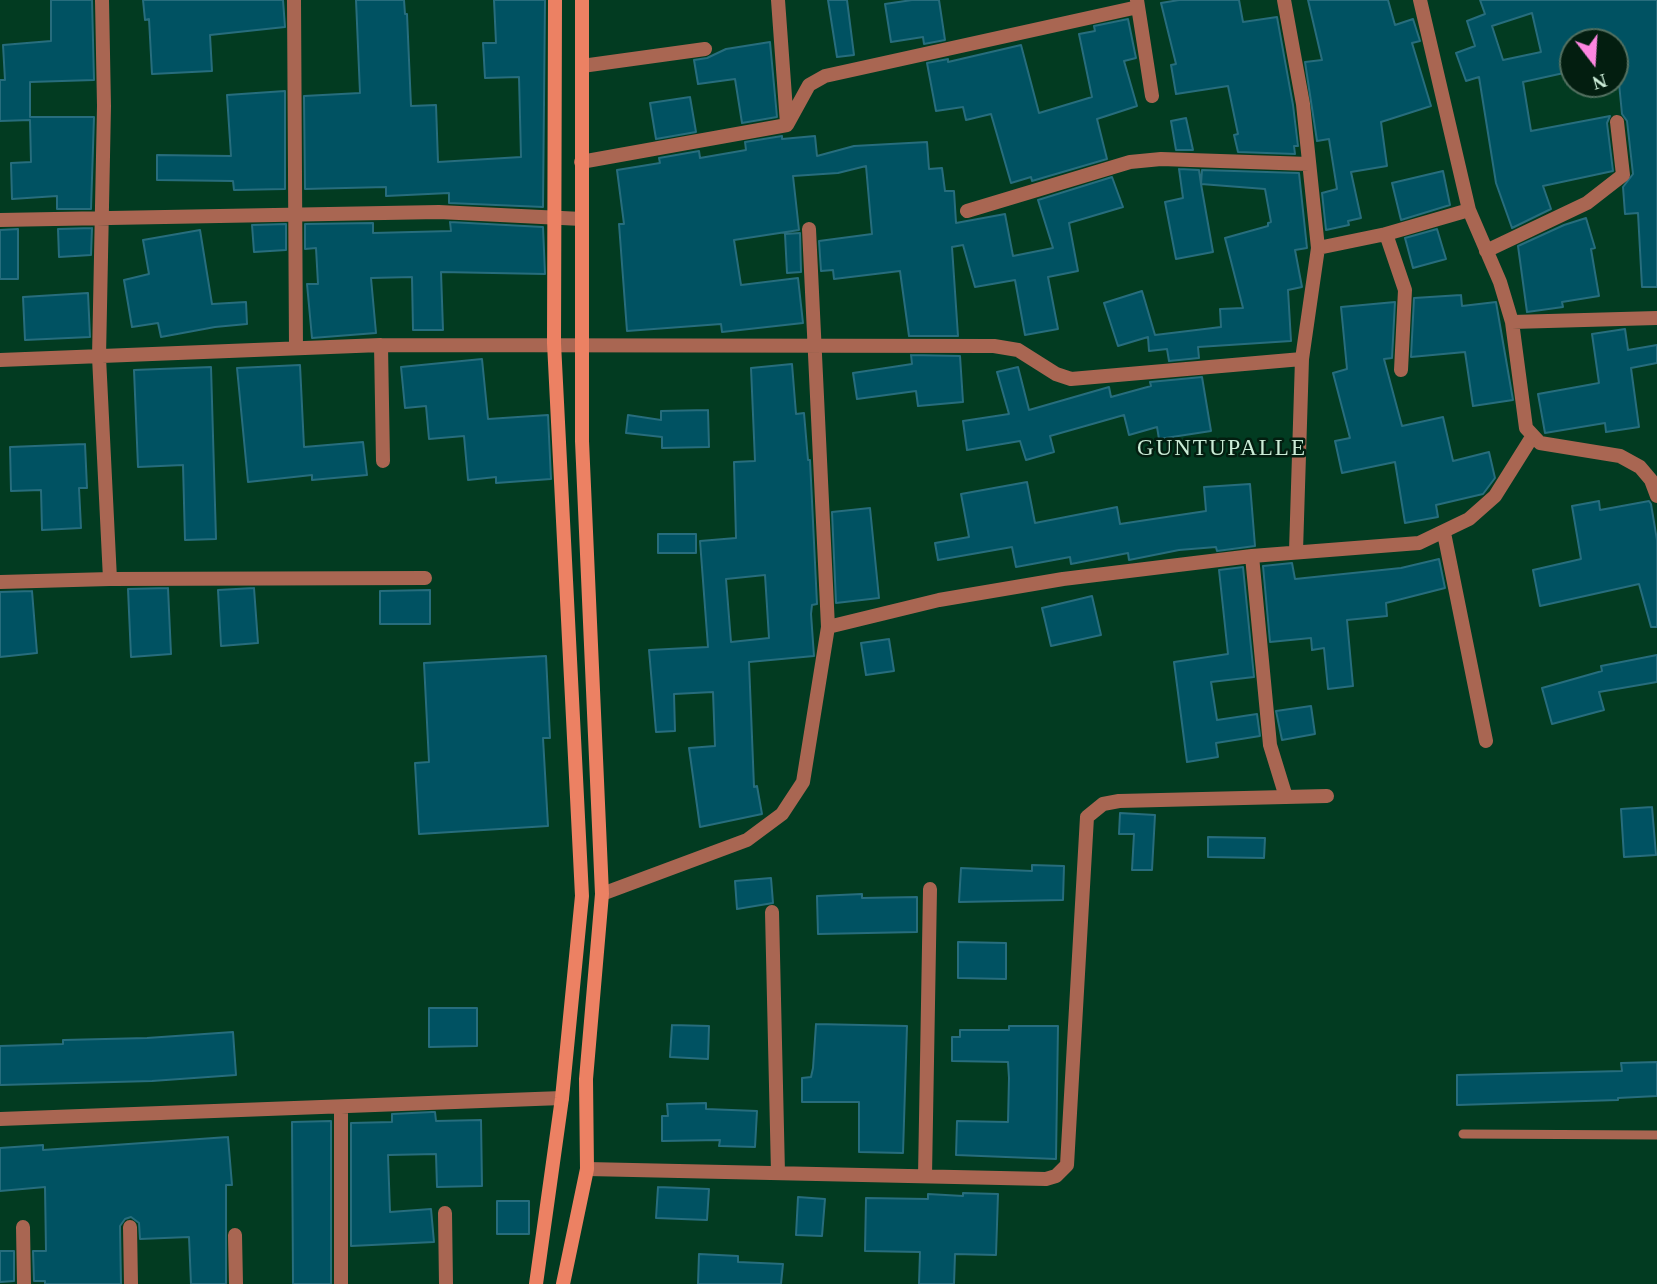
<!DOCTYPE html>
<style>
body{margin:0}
#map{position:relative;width:1657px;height:1284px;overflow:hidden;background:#023b21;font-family:Georgia,serif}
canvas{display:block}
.north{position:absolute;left:1559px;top:28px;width:70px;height:70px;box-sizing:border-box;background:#031e10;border:2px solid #537060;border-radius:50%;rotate:163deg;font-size:19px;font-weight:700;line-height:28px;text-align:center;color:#cbecd7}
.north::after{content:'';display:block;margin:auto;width:24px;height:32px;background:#fd86e1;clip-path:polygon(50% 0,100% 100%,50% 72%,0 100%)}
</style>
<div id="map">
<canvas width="1657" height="1284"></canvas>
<div class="north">N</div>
</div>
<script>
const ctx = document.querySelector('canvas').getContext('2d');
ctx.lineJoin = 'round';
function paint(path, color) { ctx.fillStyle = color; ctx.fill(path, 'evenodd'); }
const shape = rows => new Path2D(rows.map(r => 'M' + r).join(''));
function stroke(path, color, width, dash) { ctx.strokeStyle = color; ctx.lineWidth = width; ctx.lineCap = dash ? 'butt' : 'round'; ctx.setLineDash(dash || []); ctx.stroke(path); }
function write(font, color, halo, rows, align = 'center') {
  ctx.font = font + ' Georgia,serif'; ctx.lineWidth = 5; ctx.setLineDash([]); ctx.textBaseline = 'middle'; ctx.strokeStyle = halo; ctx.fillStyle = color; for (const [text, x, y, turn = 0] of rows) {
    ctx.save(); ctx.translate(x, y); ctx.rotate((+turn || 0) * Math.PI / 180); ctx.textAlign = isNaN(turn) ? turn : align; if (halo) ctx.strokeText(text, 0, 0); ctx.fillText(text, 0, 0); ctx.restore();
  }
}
const building = shape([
 [51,0,92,0,94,80,30,82,30,117,94,117,91,209,57,209,57,196,12,199,11,163,31,162,30,120,0,121,0,80,5,80,3,45,51,41,51,0],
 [143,0,283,0,285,27,210,35,212,71,152,74,149,19,145,20,143,0],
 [356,0,404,0,405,14,407,14,411,106,436,105,438,162,521,157,519,77,485,78,483,43,496,43,494,0,545,0,543,207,449,203,449,193,386,196,386,187,305,189,304,96,360,93,356,0],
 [828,0,847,0,854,55,837,57,828,0],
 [912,0,939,0,945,40,924,44,923,37,891,42,885,4,912,0],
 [1179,0,1239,0,1243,22,1277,17,1293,105,1298,146,1294,146,1295,154,1238,152,1234,135,1238,134,1228,86,1176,94,1171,65,1176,64,1161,3,1179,0],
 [1308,0,1388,0,1395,25,1413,19,1420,41,1412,43,1431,106,1381,122,1387,166,1351,172,1361,218,1348,221,1349,225,1326,230,1322,193,1337,189,1329,139,1317,141,1305,62,1322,60,1308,0],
 [1480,0,1657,0,1657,287,1642,287,1638,213,1625,214,1623,187,1633,174,1627,121,1622,114,1615,42,1573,42,1573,71,1523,82,1531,131,1610,116,1607,123,1613,171,1543,186,1551,209,1512,228,1496,183,1479,77,1466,81,1456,53,1475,46,1467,21,1485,14,1480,0],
 [1532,13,1541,52,1503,60,1492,26,1532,13],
 [1128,19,1136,58,1124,61,1137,106,1097,119,1107,159,1032,181,1031,177,1011,183,991,114,966,120,963,107,936,111,927,63,948,59,948,62,1021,45,1039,113,1092,97,1079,34,1095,31,1094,26,1128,19],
 [770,42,777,117,742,123,735,79,698,84,694,60,707,58,726,49,770,42],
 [285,91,285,189,234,190,233,181,157,180,157,155,231,156,227,95,285,91],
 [690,97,696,132,656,139,650,103,690,97],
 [1186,118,1193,150,1176,150,1171,121,1186,118],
 [782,136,782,139,815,136,817,156,854,146,927,142,929,169,942,168,945,191,954,191,956,223,1005,214,1013,256,1053,248,1038,200,1112,177,1123,207,1069,223,1078,271,1048,277,1058,329,1025,335,1015,280,975,287,963,245,952,247,958,336,909,336,900,271,834,279,833,270,821,271,819,241,872,234,866,166,838,173,793,176,799,230,734,240,741,285,798,278,803,323,722,332,721,324,627,331,619,224,624,224,617,170,660,163,659,158,699,151,700,158,746,150,745,142,782,136],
 [1179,169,1199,170,1201,184,1202,170,1299,173,1307,248,1295,250,1302,287,1288,290,1291,341,1198,347,1199,358,1169,361,1167,349,1149,351,1148,337,1118,346,1104,303,1142,291,1155,335,1221,327,1220,309,1243,308,1225,238,1268,226,1268,223,1271,222,1265,189,1201,184,1213,252,1176,259,1165,202,1183,198,1179,169],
 [1443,171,1450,205,1401,220,1392,183,1443,171],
 [1586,218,1595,248,1591,249,1599,296,1562,302,1563,307,1527,312,1518,246,1564,225,1586,218],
 [450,222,543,227,545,274,441,272,443,330,413,330,412,277,371,278,376,333,312,338,307,284,318,284,316,248,305,249,305,224,373,223,373,233,451,231,450,222],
 [286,224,286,250,254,252,252,225,286,224],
 [92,228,91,255,59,257,58,229,92,228],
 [18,229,18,279,0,279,0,230,18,229],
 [1437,229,1446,259,1413,268,1405,238,1437,229],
 [200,230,212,304,246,302,247,324,215,327,161,337,158,323,132,327,124,280,149,274,143,240,200,230],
 [800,233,801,272,787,273,785,234,800,233],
 [88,293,90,337,25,340,23,297,88,293],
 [1461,295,1462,306,1496,302,1513,400,1473,406,1465,352,1411,357,1414,298,1461,295],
 [1395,302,1392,358,1384,359,1402,426,1443,417,1453,461,1489,452,1495,478,1483,494,1436,505,1438,517,1405,523,1395,462,1342,473,1335,441,1350,438,1333,373,1347,369,1341,307,1395,302],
 [1625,329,1628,350,1657,345,1657,363,1631,368,1639,427,1606,432,1605,423,1545,433,1538,394,1599,383,1592,334,1625,329],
 [911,355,960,356,963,402,918,406,916,391,857,399,853,373,912,364,911,355],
 [482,359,488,419,548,415,551,479,496,483,496,477,468,480,464,436,429,439,426,406,405,408,401,367,482,359],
 [792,364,796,414,804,413,808,460,810,460,817,604,812,605,811,614,814,656,749,662,754,787,757,786,762,814,700,827,689,748,715,746,713,692,674,694,675,731,656,732,649,650,708,647,700,541,736,538,734,462,755,461,751,368,792,364],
 [765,575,769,638,731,642,726,579,765,575],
 [300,365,304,447,363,442,367,475,312,480,312,475,248,482,237,368,300,365],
 [211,367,216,539,185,540,183,465,138,467,134,370,211,367],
 [1018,367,1029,410,1109,387,1111,397,1151,386,1150,382,1202,377,1211,431,1159,439,1157,427,1129,435,1124,415,1050,436,1054,452,1026,460,1020,441,967,450,963,421,1009,414,997,372,1018,367],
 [708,410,709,447,662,448,662,437,626,433,628,415,661,420,661,411,708,410],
 [85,444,87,488,79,488,81,528,42,530,41,490,11,491,10,447,85,444],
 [1027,482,1035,523,1117,507,1120,524,1206,511,1204,487,1250,484,1255,546,1217,551,1216,547,1179,550,1129,560,1128,553,1071,564,1070,557,1016,567,1012,547,938,560,935,543,969,537,961,494,1027,482],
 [1599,501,1600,510,1649,501,1651,504,1657,540,1657,627,1651,627,1639,584,1540,606,1533,570,1581,559,1572,506,1599,501],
 [870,508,879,598,836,603,832,512,870,508],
 [658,534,696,534,696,553,658,553,658,534],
 [1439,559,1445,588,1386,603,1387,616,1347,620,1353,686,1328,689,1324,648,1312,650,1311,638,1270,642,1263,566,1292,563,1295,579,1401,568,1439,559],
 [1243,567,1254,677,1211,682,1217,720,1257,714,1260,736,1216,743,1218,757,1187,762,1174,662,1228,654,1219,570,1243,567],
 [168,588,171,654,131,657,128,589,168,588],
 [254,588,258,643,221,646,218,590,254,588],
 [430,590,430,624,380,624,380,591,430,590],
 [32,591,37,653,0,657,0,592,32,591],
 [1092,596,1101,635,1051,646,1042,608,1092,596],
 [889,639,894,671,866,675,861,643,889,639],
 [1657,655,1657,682,1599,692,1604,710,1552,724,1542,688,1602,671,1601,666,1657,655],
 [546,656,550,738,543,738,548,826,419,834,415,763,429,762,424,663,546,656],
 [1311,706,1315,734,1282,740,1276,711,1311,706],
 [1652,807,1656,855,1624,857,1621,809,1652,807],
 [1120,813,1155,815,1152,870,1132,870,1134,834,1119,834,1120,813],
 [1208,837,1265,838,1264,858,1208,857,1208,837],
 [1032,865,1064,866,1063,900,959,902,961,868,1032,871,1032,865],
 [771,878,773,903,737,909,735,881,771,878],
 [862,894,862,898,917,897,917,932,818,934,817,896,862,894],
 [958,942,1006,943,1006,979,958,978,958,942],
 [429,1008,477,1008,477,1046,429,1047,429,1008],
 [816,1024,907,1026,903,1153,859,1152,859,1102,802,1102,802,1078,811,1077,813,1068,816,1024],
 [672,1025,709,1026,708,1059,670,1057,672,1025],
 [1009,1026,1058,1026,1056,1159,956,1155,957,1121,1008,1122,1009,1078,1008,1062,952,1061,952,1037,960,1037,960,1030,1009,1030,1009,1026],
 [233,1032,236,1075,152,1081,0,1085,0,1046,63,1044,63,1040,147,1038,233,1032],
 [1657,1062,1657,1096,1618,1098,1618,1100,1457,1105,1457,1075,1622,1071,1621,1063,1657,1062],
 [706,1103,706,1109,757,1111,755,1147,719,1146,720,1140,662,1141,662,1116,668,1116,667,1104,706,1103],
 [432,1112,435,1112,436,1121,481,1120,482,1186,437,1187,436,1154,388,1155,390,1212,431,1209,434,1242,351,1246,351,1123,392,1122,392,1114,432,1112],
 [331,1121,331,1284,293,1284,292,1122,331,1121],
 [228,1137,232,1185,226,1185,226,1284,191,1284,189,1237,140,1239,139,1223,131,1217,125,1219,120,1226,121,1284,45,1284,45,1281,34,1281,33,1251,46,1251,45,1187,0,1191,0,1148,43,1145,43,1150,228,1137],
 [658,1187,709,1189,707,1220,656,1218,658,1187],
 [963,1193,998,1194,996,1255,955,1254,954,1284,919,1284,920,1252,865,1251,866,1198,928,1199,928,1194,963,1196,963,1193],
 [798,1197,825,1199,822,1236,796,1235,798,1197],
 [497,1201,529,1201,529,1234,497,1234,497,1201],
 [0,1251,14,1251,14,1281,0,1282,0,1251],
 [699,1254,738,1256,738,1262,783,1264,781,1284,698,1284,699,1254]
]);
const service = shape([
 [1463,1134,1657,1135]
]);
const minor = shape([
 [102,0,104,106,99,357,110,579],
 [294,0,296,348],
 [778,0,787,124],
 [1137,0,1152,96],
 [1284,0,1303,104,1318,248,1302,359,1296,551],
 [1420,0,1469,210,1500,282,1512,322,1526,428,1540,443,1620,456,1640,467,1651,480,1657,496],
 [582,66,705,49],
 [581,162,787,125,809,85,825,76,1138,7],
 [967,211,1130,162,1161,159,1309,164],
 [0,220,439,212,582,219],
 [1386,234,1405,290,1401,370],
 [1318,248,1386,234,1469,210],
 [1486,251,1587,203,1623,175,1617,122],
 [1512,322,1657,318],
 [381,345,383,461],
 [0,360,381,345,994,346,1018,350,1056,374,1071,379,1302,359],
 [1444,533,1486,741],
 [1252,556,1270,745,1286,797],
 [0,582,110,579,425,578],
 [828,627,939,600,1063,579,1252,556,1419,543,1469,519,1495,496,1532,437],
 [602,894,747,840,782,814,803,782,828,627,809,229],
 [772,912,778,1173],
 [341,1108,341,1284],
 [0,1119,562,1098],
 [587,1169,1046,1179,1056,1176,1067,1165,1087,817,1103,804,1119,801,1327,796],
 [925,1176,930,889],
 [445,1213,446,1284],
 [23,1227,24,1284],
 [130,1227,131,1284],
 [235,1235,236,1284]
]);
const secondary = shape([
 [536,1284,562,1098,582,896,554,343,555,0],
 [563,1284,587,1169,586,1079,602,894,582,441,582,0]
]);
const quarterNames = [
 ["GUNTUPALLE",1222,449]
];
paint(building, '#005262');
stroke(building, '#276d7d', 2);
stroke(service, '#a96652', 9);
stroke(minor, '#a96652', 14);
stroke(secondary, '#ec8163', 14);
ctx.letterSpacing = '2px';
write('23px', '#cbecd7', '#031e10', quarterNames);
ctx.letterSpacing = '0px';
</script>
